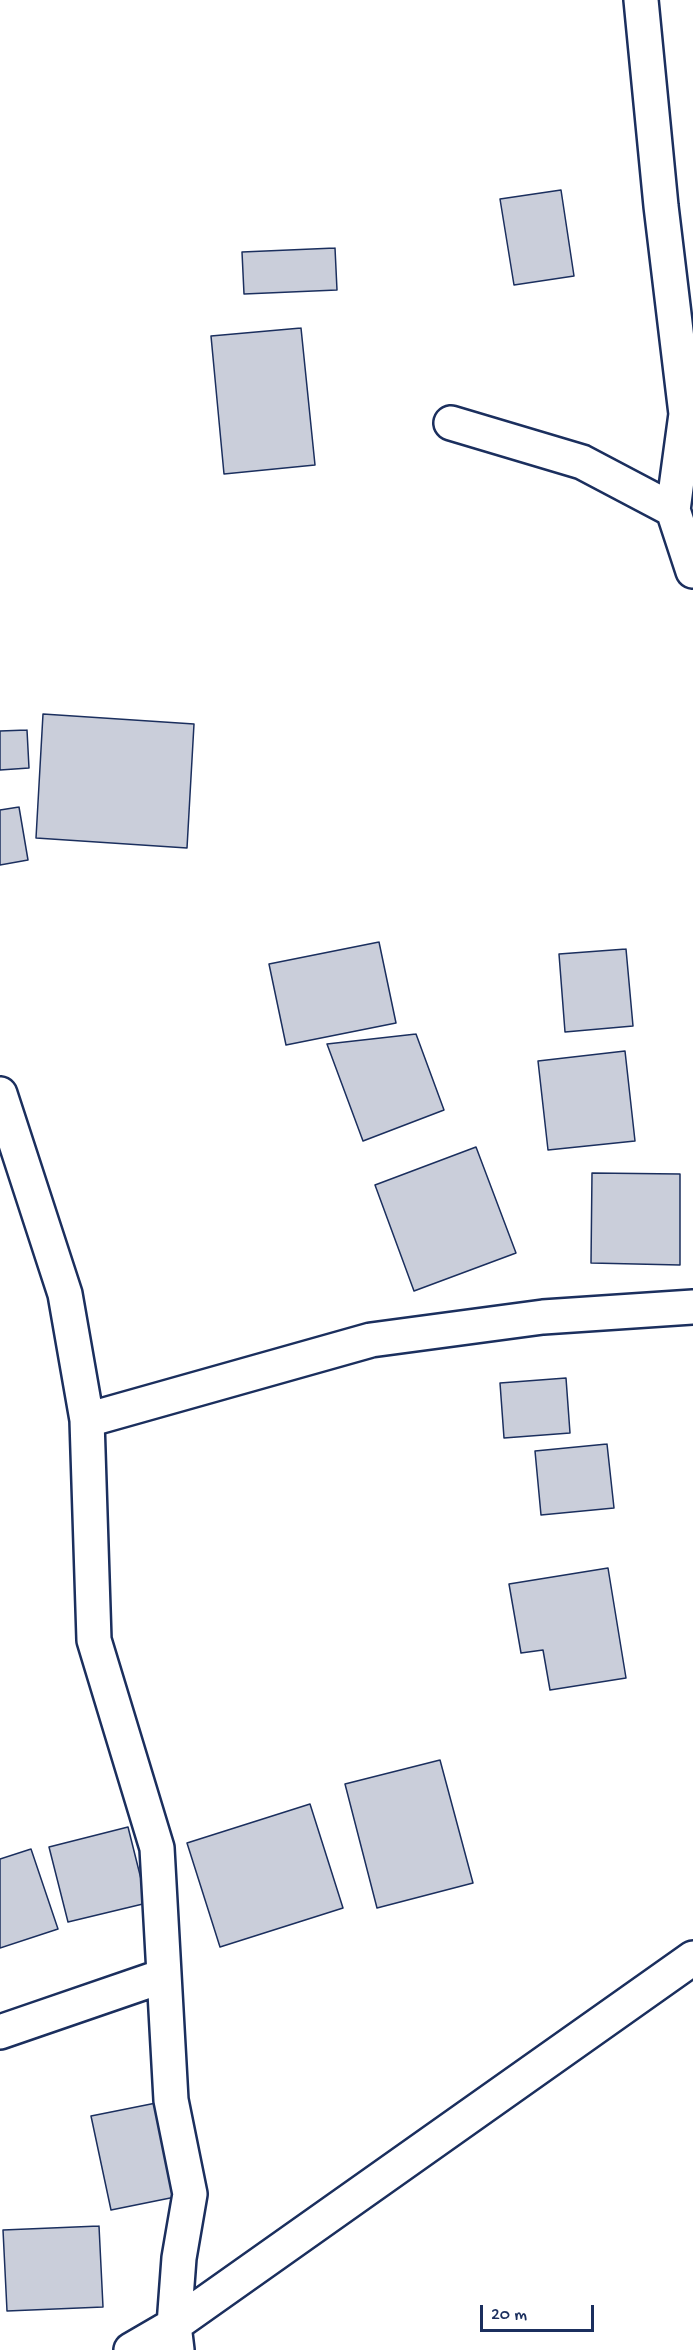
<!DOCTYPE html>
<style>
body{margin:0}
#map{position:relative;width:693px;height:2350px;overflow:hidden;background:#fff;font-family:"Gochi Hand",sans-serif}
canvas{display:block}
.scale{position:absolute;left:480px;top:2305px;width:114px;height:27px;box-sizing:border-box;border:3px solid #1b2f5e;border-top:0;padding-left:8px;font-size:18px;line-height:21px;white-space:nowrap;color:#1b2f5e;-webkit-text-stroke:4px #fff;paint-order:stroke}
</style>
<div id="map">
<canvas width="693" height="2350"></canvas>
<div class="scale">20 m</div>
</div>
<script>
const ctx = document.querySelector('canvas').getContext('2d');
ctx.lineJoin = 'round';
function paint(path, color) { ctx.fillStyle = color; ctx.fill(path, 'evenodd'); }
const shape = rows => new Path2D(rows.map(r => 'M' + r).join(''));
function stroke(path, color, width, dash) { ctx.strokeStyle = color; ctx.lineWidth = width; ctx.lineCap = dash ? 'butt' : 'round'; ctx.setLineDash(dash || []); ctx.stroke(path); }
const building = shape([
 [561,190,574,276,514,285,500,199,561,190],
 [335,248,337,290,244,294,242,252,335,248],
 [301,328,315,465,224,474,211,336,301,328],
 [43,714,194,724,187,848,36,838,43,714],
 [27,730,29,768,0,770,0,731,27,730],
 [19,807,28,860,0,865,0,810,19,807],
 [379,942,396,1023,286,1045,269,964,379,942],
 [626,949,633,1026,565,1032,559,954,626,949],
 [416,1034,444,1110,363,1141,327,1044,416,1034],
 [625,1051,635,1141,548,1150,538,1061,625,1051],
 [476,1147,516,1253,414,1291,375,1185,476,1147],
 [592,1173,680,1174,680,1265,591,1263,592,1173],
 [566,1378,570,1433,504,1438,500,1383,566,1378],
 [607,1444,614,1508,541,1515,535,1451,607,1444],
 [608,1568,626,1678,550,1690,543,1650,521,1653,509,1584,608,1568],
 [440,1760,473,1883,377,1908,345,1784,440,1760],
 [310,1804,343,1908,220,1947,187,1843,310,1804],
 [128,1827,147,1903,68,1922,49,1847,128,1827],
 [31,1849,58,1929,0,1948,0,1859,31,1849],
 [171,2100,190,2194,111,2210,91,2116,171,2100],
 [99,2226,103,2307,7,2311,3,2230,99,2226]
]);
const street = shape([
 [641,0,661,206,686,414,673,510,693,571],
 [451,423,582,462,673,510],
 [0,1094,65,1294,87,1420,371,1340,543,1317,693,1307],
 [87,1420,94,1640,157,1848,171,2100,190,2194,179,2258,174,2325,177,2350],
 [0,2032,163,1976],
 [131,2350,174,2325,693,1958]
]);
paint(building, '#caceda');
stroke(building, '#1b2f5e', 1.5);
stroke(street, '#1b2f5e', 38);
stroke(street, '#fff', 33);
</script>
